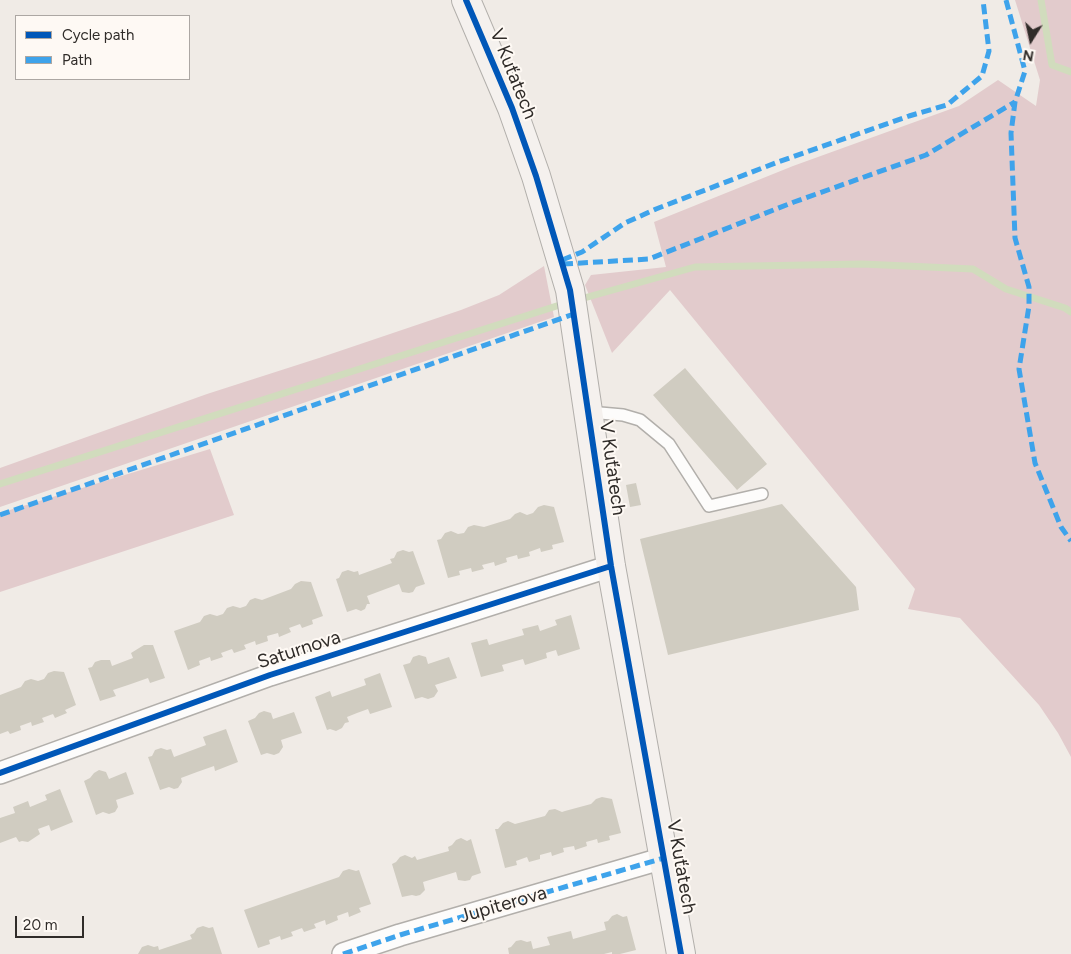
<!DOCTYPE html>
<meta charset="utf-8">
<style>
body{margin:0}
#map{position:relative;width:1071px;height:954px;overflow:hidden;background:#f0ebe6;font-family:Figtree,sans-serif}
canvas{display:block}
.legend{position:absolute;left:15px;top:15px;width:175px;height:65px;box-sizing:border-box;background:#fef9f4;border:1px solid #aca7a3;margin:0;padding:6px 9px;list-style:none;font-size:15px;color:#302c29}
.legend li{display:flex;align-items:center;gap:10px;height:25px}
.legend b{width:25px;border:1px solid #aca7a3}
.north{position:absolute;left:1006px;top:15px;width:50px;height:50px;-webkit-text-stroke:4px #fef9f4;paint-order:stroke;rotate:190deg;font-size:14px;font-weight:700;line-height:20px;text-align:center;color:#302c29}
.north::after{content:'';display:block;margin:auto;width:18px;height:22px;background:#302c29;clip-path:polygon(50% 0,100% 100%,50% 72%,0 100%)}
.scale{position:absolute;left:15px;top:916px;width:69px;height:22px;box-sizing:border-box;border:2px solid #302c29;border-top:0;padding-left:6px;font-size:15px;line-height:18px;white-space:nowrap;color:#302c29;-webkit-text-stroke:4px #fef9f4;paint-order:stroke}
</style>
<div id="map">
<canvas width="1071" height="954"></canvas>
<ul class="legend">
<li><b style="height:6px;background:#0057b8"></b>Cycle path</li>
<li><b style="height:6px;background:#3ea3eb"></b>Path</li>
</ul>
<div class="north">N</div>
<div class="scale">20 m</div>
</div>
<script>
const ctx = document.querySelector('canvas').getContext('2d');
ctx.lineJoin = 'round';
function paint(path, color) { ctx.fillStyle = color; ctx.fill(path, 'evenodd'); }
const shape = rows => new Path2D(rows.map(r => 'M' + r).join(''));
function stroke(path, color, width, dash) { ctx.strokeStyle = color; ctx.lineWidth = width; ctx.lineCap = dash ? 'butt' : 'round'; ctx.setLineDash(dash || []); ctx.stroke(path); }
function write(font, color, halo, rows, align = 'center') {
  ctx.font = font + ' Figtree,sans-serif'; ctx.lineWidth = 4; ctx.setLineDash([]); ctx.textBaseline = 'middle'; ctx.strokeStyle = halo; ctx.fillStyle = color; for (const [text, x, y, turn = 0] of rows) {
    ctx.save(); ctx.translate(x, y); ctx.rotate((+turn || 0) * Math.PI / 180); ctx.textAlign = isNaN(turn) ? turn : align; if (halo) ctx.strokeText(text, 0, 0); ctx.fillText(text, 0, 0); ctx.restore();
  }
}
const green = shape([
 [1015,0,1071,0,1071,757,1058,733,1039,705,960,618,908,609,915,589,670,290,612,353,585,285,591,275,666,267,654,222,793,166,959,106,998,80,1036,106,1040,80],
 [544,266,554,317,0,507,0,468,207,394,319,358,461,310,499,295],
 [210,449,234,515,0,592,0,513]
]);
const stream = shape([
 [1041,0,1052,65,1071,72],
 [577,300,695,267,862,264,973,269,1006,289,1065,308,1071,312],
 [0,484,566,303]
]);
const building = shape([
 [685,368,767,464,737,490,653,395],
 [636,483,641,505,630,507,626,485],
 [782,504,856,587,859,610,668,655,640,539],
 [544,505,554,507,564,542,552,545,553,549,541,552,540,548,529,552,530,556,518,559,517,555,506,558,507,562,495,566,494,562,482,565,484,569,472,572,471,568,459,571,460,575,448,578,437,540,441,539,445,533,451,531,458,534,464,533,468,527,474,525,484,527,510,519,515,514,520,512,527,515,533,513,538,507],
 [403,550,409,552,413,551,425,584,416,587,413,592,409,593,402,592,399,584,367,596,370,604,367,604,365,609,361,611,356,609,347,612,336,579,339,578,342,572,348,570,354,572,358,571,359,575,392,563,390,559,394,558,397,552],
 [301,581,311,582,323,616,312,620,313,624,302,628,300,624,289,628,291,632,279,637,278,633,267,636,268,641,256,645,255,641,244,645,246,649,234,653,232,649,221,653,223,657,211,661,210,657,199,661,200,665,188,670,174,631,200,622,204,616,210,614,217,616,223,614,227,608,233,606,240,608,246,606,250,600,255,598,262,600,291,589,295,584],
 [571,615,580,649,558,656,556,650,546,653,547,658,525,665,523,659,502,665,504,671,481,677,471,643,487,639,489,645,506,640,524,635,522,629,538,625,540,631,557,625,555,620],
 [144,645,153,645,165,678,150,683,148,678,131,684,113,690,116,696,100,701,88,668,92,667,95,662,101,660,110,660,112,666,133,658,131,653],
 [419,655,426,657,428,664,449,657,457,678,435,685,438,691,434,697,428,699,422,697,415,699,403,665,410,663,413,657],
 [54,671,64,672,76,705,65,710,67,713,55,718,53,714,42,718,44,722,32,726,31,722,20,726,21,730,10,734,8,731,0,734,0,695,21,687,25,681,31,679,38,681,44,679,48,673],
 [380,673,392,707,370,714,368,709,357,713,347,717,349,722,345,723,342,728,336,731,330,729,327,730,315,697,330,691,332,697,366,685,364,679],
 [264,711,271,713,273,719,294,712,302,733,281,740,283,747,279,753,274,755,267,753,261,755,248,721,255,718,259,713],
 [226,729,238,762,215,771,214,766,197,772,181,778,182,782,178,788,174,789,169,787,160,790,148,757,152,756,155,750,161,748,167,750,171,749,174,757,206,745,203,737],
 [99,770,106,772,109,779,126,772,134,794,116,800,118,807,115,812,109,814,103,812,96,815,84,781,90,778,94,773],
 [60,789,73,822,51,831,49,825,38,829,40,834,28,842,22,841,19,842,16,837,0,843,0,818,15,813,13,807,28,801,30,807,47,800,45,795],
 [602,797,612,799,621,833,609,836,610,840,598,843,597,839,586,842,587,846,575,850,574,846,563,848,564,852,552,856,551,852,540,855,540,859,529,862,527,857,516,861,517,865,505,868,495,829,498,829,503,823,508,821,515,824,545,816,549,810,555,809,562,812,565,811,591,804,596,799],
 [461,838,467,841,471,839,481,873,472,876,470,880,465,881,458,880,456,872,423,882,425,890,420,895,416,896,412,895,402,897,392,864,396,862,400,857,405,855,412,858,415,856,417,860,449,851,448,847,452,845,456,840],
 [349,869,356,871,359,870,371,904,359,908,361,912,349,917,348,912,337,916,338,920,326,925,325,920,314,924,316,928,304,932,302,928,291,932,293,936,281,940,280,936,269,940,270,944,258,948,244,910,339,877,343,871],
 [617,914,623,917,627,916,636,950,620,954,612,954,612,952,604,954,509,954,508,948,511,947,516,941,521,940,527,942,531,941,533,949,550,945,547,937,571,931,573,939,606,930,604,922,608,921,612,916],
 [203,926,209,928,213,927,222,954,138,954,142,947,148,945,154,947,158,946,159,950,192,939,190,935,194,933,197,928]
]);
const lane = shape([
 [589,412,623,415,640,420,669,444,709,506,762,494]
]);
const street = shape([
 [0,773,270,675,611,566],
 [343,954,400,935,664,858]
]);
const secondary = shape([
 [466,0,512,108,536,176,570,290,611,566,681,954]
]);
const quiet = shape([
 [1006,0,1025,71,1015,102,1011,133,1015,238,1029,287,1029,306,1019,369,1035,463,1061,527,1071,541],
 [562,260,582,252,625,223,656,209,778,162,909,116,947,105,982,76,989,51,983,0],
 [563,264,649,259,794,202,926,155,1015,102],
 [0,515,574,314],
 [343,954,400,935,664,858]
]);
const cycleway = shape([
 [466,0,512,108,536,176,570,290,611,566,681,954],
 [0,773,270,675,611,566]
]);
const streetNames = [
 ["V Kuťatech",513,74,68],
 ["V Kuťatech",612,468,82],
 ["Saturnova",299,650,-18],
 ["V Kuťatech",681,867,80],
 ["Jupiterova",503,905,-16]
];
paint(green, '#e2cbcc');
stroke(stream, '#d1dcbd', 7);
paint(building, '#d0ccc1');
stroke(lane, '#b2afab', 14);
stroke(street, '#b2afab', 24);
stroke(secondary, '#b2afab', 30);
stroke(lane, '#fdfcfb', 11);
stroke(street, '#fdfcfb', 21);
stroke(secondary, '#f5f1ee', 28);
stroke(quiet, '#3ea3eb', 5, [10, 5]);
stroke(cycleway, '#0057b8', 6);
write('19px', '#302c29', '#fef9f4', streetNames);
</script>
